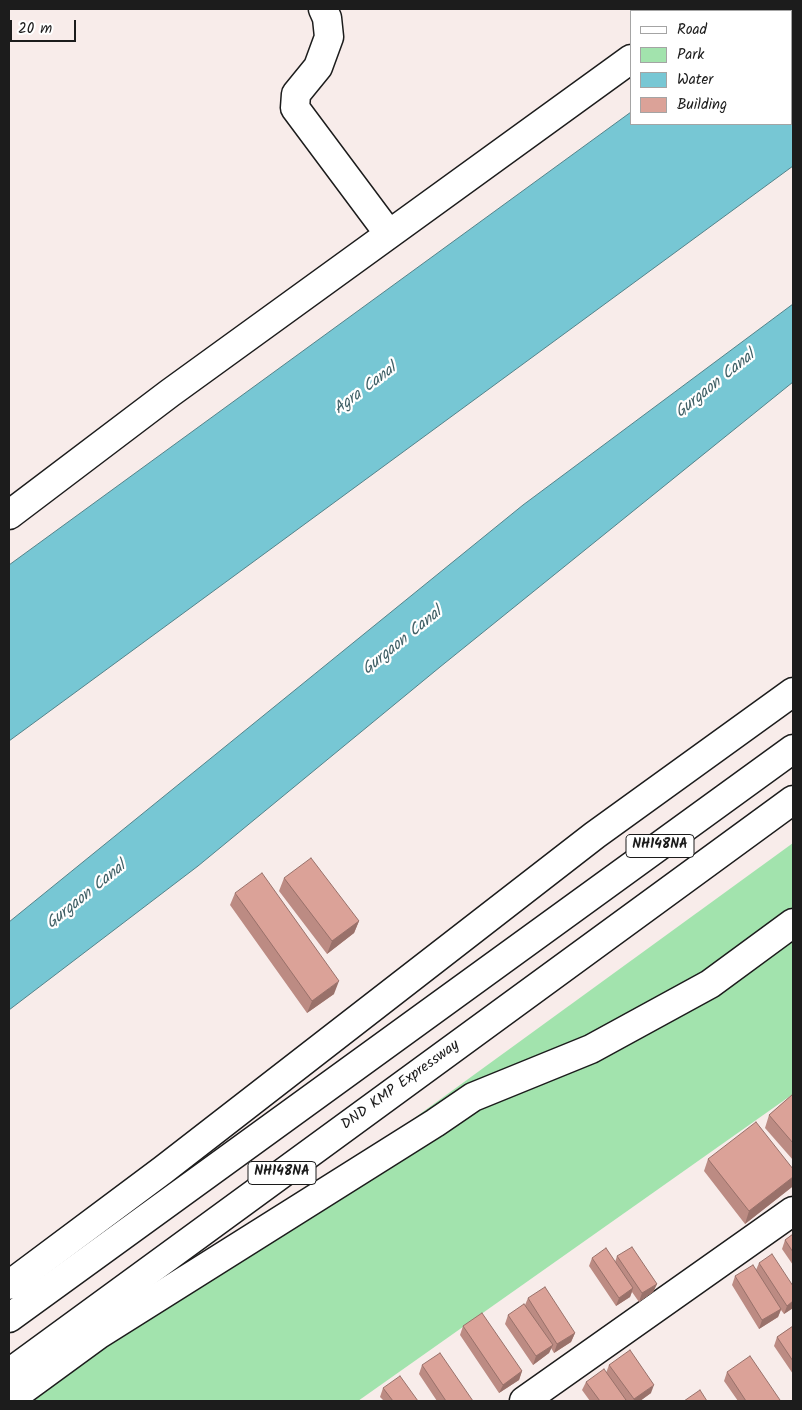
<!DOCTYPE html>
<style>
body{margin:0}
#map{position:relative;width:802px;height:1410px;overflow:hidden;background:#f8ecea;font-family:Kalam,sans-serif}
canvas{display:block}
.frame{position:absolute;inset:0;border:10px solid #1c1c1c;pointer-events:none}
.legend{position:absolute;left:630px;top:10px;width:162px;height:115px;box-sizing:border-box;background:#fff;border:1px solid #a4a4a4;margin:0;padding:6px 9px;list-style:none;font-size:15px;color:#1c1c1c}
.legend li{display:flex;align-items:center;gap:10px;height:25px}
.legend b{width:25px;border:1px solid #a4a4a4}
.scale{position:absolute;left:10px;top:20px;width:66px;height:22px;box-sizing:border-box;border:2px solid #1c1c1c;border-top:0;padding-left:6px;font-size:15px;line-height:18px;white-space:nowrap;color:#1c1c1c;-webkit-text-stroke:4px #fff;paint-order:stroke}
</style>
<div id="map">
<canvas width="802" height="1410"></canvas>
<div class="frame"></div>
<ul class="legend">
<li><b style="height:6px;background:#fff"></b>Road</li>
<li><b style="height:14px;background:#a2e3ad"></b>Park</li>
<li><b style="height:14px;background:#77c7d4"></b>Water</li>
<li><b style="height:14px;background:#dba298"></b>Building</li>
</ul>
<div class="scale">20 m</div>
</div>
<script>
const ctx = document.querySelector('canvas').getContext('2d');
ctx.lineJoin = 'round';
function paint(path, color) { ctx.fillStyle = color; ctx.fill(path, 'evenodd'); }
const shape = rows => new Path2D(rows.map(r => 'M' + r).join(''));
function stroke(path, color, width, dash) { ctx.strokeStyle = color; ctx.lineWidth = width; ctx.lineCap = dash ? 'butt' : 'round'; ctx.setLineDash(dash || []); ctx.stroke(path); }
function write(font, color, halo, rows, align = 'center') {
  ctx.font = font + ' Kalam,sans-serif'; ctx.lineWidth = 4.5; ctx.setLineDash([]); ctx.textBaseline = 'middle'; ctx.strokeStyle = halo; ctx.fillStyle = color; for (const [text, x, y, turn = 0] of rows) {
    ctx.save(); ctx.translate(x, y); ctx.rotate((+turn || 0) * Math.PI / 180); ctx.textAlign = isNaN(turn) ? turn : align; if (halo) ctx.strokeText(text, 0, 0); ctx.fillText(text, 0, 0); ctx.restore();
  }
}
const green = shape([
 [793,843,793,1094,358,1401,25,1401]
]);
const water = shape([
 [772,9,793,9,793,166,9,741,9,565,631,112,631,124,791,124,791,11,769,11,772,9],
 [793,304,793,382,440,667,198,866,9,1010,9,922,523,505,793,304]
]);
const minor = shape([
 [323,9,327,18,329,37,318,67,296,94,295,108,389,234],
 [697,11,701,9],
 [9,515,170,393,631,59],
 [9,1285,163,1170,595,835,793,692],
 [9,1400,98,1335,435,1123,473,1097,591,1049,710,984,793,923],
 [524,1401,793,1211]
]);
const highway = shape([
 [9,1318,793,749],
 [9,1373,793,800]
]);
const wall = shape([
 [284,878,359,921,354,933,327,954,279,891],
 [235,893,334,994,307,1013,230,905],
 [793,1094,793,1160,765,1128,769,1115],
 [708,1159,793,1169,793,1183,792,1187,745,1224,704,1171],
 [793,1234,793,1265,782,1249,785,1240],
 [617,1256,657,1284,653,1292,639,1302,632,1292,630,1297,616,1306,589,1266,592,1258,615,1262],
 [759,1263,793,1286,793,1308,784,1314,781,1310,778,1317,759,1329,732,1285,735,1276,756,1270],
 [528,1298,575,1333,571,1342,554,1353,551,1348,549,1353,533,1365,505,1324,508,1315,525,1305],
 [463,1326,522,1371,519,1380,499,1393,460,1335],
 [793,1326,793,1374,774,1346,777,1337],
 [422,1365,472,1401,437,1401,419,1374],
 [609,1365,651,1393,640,1401,626,1401,626,1400,625,1401,590,1401,582,1390,586,1382,606,1373],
 [727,1372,779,1401,738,1401,724,1381],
 [383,1388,418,1401,384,1401,380,1397]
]);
const shadedWall = shape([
 [359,921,354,933,327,954,332,941],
 [339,981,334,994,307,1013,312,1001],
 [793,1177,793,1183,792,1187,745,1224,749,1211],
 [657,1284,653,1292,639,1302,642,1293],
 [633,1288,630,1297,616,1306,619,1298],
 [793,1301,793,1308,784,1314,787,1306],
 [781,1309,778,1317,759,1329,762,1320],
 [575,1333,571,1342,554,1353,557,1344],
 [553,1345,549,1353,533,1365,536,1356],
 [522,1371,519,1380,499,1393,503,1385],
 [654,1385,651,1393,640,1401,633,1401,634,1399]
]);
const building = shape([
 [311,858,359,921,332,941,284,878,311,858],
 [262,873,339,981,312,1001,235,893,262,873],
 [793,1094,793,1143,769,1115,793,1094],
 [756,1122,793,1169,793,1177,749,1211,708,1159,756,1122],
 [793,1234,793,1252,785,1240,793,1234],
 [632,1247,657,1284,642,1293,617,1256,632,1247],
 [606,1248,633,1288,619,1298,592,1258,606,1248],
 [772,1254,793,1286,793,1301,787,1306,759,1263,772,1254],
 [753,1265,781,1309,762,1320,735,1276,753,1265],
 [545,1287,575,1333,557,1344,528,1298,545,1287],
 [524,1304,553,1345,536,1356,508,1315,524,1304],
 [482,1313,522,1371,503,1385,463,1326,482,1313],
 [793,1326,793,1361,777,1337,793,1326],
 [630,1350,654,1385,634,1399,609,1365,630,1350],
 [440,1353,473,1401,446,1401,422,1365,440,1353],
 [750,1356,780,1400,778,1401,746,1401,727,1372,750,1356],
 [604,1369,626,1400,624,1401,600,1401,586,1382,604,1369],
 [400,1376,418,1401,393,1401,383,1388,400,1376],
 [700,1390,707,1401,684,1401,700,1390]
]);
const shields = [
 [660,846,68],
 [282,1173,68]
];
const shieldNames = [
 ["NH148NA",660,846],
 ["NH148NA",282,1173]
];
const streetNames = [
 ["DND KMP Expressway",401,1086,-36]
];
const waterNames = [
 ["Gurgaon Canal",716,385,-39],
 ["Agra Canal",366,390,-37],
 ["Gurgaon Canal",403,642,-39],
 ["Gurgaon Canal",87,896,-39]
];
paint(green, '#a2e3ad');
paint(water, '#77c7d4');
stroke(water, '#53838a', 1);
stroke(minor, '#1c1c1c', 31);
stroke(highway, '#1c1c1c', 31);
stroke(minor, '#fff', 28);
stroke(highway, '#fff', 28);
paint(wall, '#bc8b83');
paint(shadedWall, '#99716a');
paint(building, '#dba298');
stroke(building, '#99716a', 1);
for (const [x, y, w] of shields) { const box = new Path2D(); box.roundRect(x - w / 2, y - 11.5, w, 23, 4); ctx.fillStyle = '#fff'; ctx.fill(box); stroke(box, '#1c1c1c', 1); }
write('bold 14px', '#1c1c1c', null, shieldNames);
write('15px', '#1c1c1c', '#fff', streetNames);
write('italic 16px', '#406066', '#fff', waterNames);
</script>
